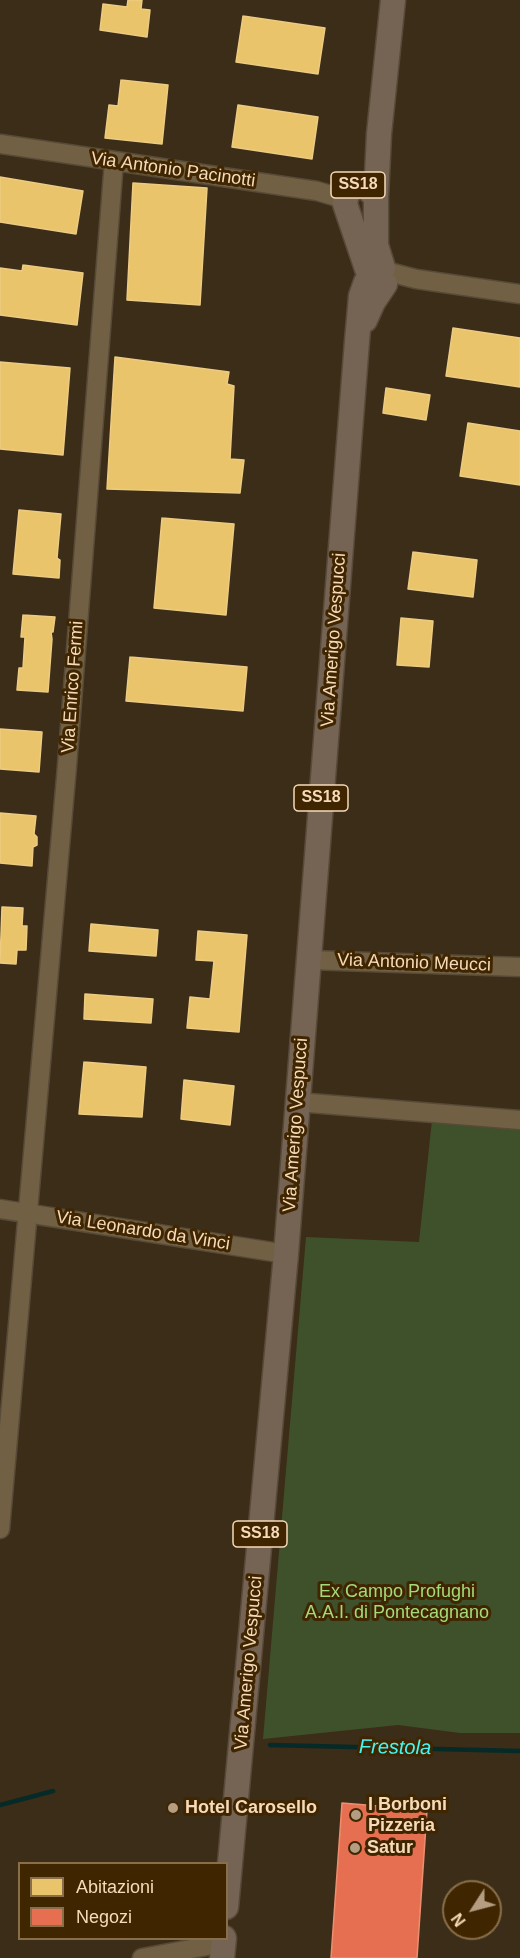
<!DOCTYPE html>
<style>
body{margin:0}
#map{position:relative;width:520px;height:1958px;overflow:hidden;background:#3b2d18;font-family:Helvetica,sans-serif}
canvas{display:block}
.legend{position:absolute;left:18px;top:1862px;width:210px;height:78px;box-sizing:border-box;background:#402600;border:2px solid #896e4a;margin:0;padding:8px 10px;list-style:none;font-size:18px;color:#f6dab9}
.legend li{display:flex;align-items:center;gap:12px;height:30px}
.legend b{width:30px;border:2px solid #896e4a}
.north{position:absolute;left:442px;top:1880px;width:60px;height:60px;box-sizing:border-box;background:#402600;border:2px solid #896e4a;border-radius:50%;rotate:234deg;font-size:16px;font-weight:700;line-height:24px;text-align:center;color:#f6dab9}
.north::after{content:'';display:block;margin:auto;width:21px;height:27px;background:#b59d81;clip-path:polygon(50% 0,100% 100%,50% 72%,0 100%)}
</style>
<div id="map">
<canvas width="520" height="1958"></canvas>
<ul class="legend">
<li><b style="height:16px;background:#e9c46a"></b>Abitazioni</li>
<li><b style="height:16px;background:#e76f51"></b>Negozi</li>
</ul>
<div class="north">N</div>
</div>
<script>
const ctx = document.querySelector('canvas').getContext('2d');
ctx.lineJoin = 'round';
function paint(path, color) { ctx.fillStyle = color; ctx.fill(path, 'evenodd'); }
const shape = rows => new Path2D(rows.map(r => 'M' + r).join(''));
function stroke(path, color, width, dash) { ctx.strokeStyle = color; ctx.lineWidth = width; ctx.lineCap = dash ? 'butt' : 'round'; ctx.setLineDash(dash || []); ctx.stroke(path); }
function write(font, color, halo, rows, align = 'center') {
  ctx.font = font + ' Helvetica,sans-serif'; ctx.lineWidth = 6; ctx.setLineDash([]); ctx.textBaseline = 'middle'; ctx.strokeStyle = halo; ctx.fillStyle = color; for (const [text, x, y, turn = 0] of rows) {
    ctx.save(); ctx.translate(x, y); ctx.rotate((+turn || 0) * Math.PI / 180); ctx.textAlign = isNaN(turn) ? turn : align; if (halo) ctx.strokeText(text, 0, 0); ctx.fillText(text, 0, 0); ctx.restore();
  }
}
const green = shape([
 [432,1120,520,1127,520,1733,460,1733,398,1725,263,1739,306,1237,419,1242]
]);
const homes = shape([
 [128,0,142,0,141,9,150,10,147,37,100,30,103,4,127,7,128,0],
 [243,16,325,28,318,74,236,62,243,16],
 [121,80,168,85,162,144,105,138,109,105,118,106,121,80],
 [238,105,318,117,312,159,232,147,238,105],
 [0,177,83,191,76,234,0,222,0,177],
 [133,183,207,188,200,305,127,300,133,183],
 [23,265,83,273,77,325,0,315,0,268,22,271,23,265],
 [453,328,520,338,520,387,446,376,453,328],
 [115,357,229,372,227,384,234,386,230,459,244,460,240,493,107,489,115,357],
 [0,362,70,368,63,455,0,449,0,362],
 [386,388,430,395,426,420,383,413,386,388],
 [468,423,520,431,520,485,460,476,468,423],
 [19,510,61,514,57,558,60,560,59,578,13,574,19,510],
 [162,518,234,524,226,615,154,608,162,518],
 [413,552,477,560,473,597,408,589,413,552],
 [23,615,55,617,53,632,51,632,52,639,48,692,17,690,19,668,23,668,25,637,21,637,23,615],
 [401,618,433,621,429,667,397,665,401,618],
 [130,657,247,667,243,711,126,701,130,657],
 [0,729,42,732,39,772,0,769,0,729],
 [0,813,36,816,34,834,37,837,37,845,33,847,32,866,0,863,0,813],
 [2,907,23,908,22,926,27,926,26,950,17,950,16,964,0,963,2,907],
 [91,924,158,930,156,956,89,951,91,924],
 [198,931,247,935,239,1032,187,1028,190,997,210,999,214,961,196,960,198,931],
 [85,994,153,999,151,1023,84,1019,85,994],
 [84,1062,146,1067,142,1117,79,1114,84,1062],
 [184,1080,234,1086,230,1125,181,1119,184,1080]
]);
const shops = shape([
 [342,1803,427,1810,417,1958,331,1958,342,1803]
]);
const stream = shape([
 [270,1745,520,1751],
 [0,1805,53,1791]
]);
const minor = shape([
 [0,144,317,191,344,199],
 [385,271,416,279,520,294],
 [309,960,520,967],
 [297,1102,520,1120],
 [0,1209,286,1254],
 [0,1529,67,766,114,161],
 [142,1958,223,1943]
]);
const major = shape([
 [376,197,379,134,393,0],
 [367,269,345,204,347,193,358,185,366,187,376,197,376,245,383,268],
 [365,320,373,302,385,284],
 [226,1907,286,1254,357,341,361,296,366,282],
 [222,1958,224,1938]
]);
const markers = [
 [173,1808,6,"#b59d81"],
 [356,1815,6,"#b59d81"],
 [355,1848,6,"#b59d81"]
];
const shields = [
 [358,185,54],
 [321,798,54],
 [260,1534,54]
];
const shieldNames = [
 ["SS18",358,185],
 ["SS18",321,798],
 ["SS18",260,1534]
];
const streetNames = [
 ["Via Antonio Pacinotti",173,170,8],
 ["Via Amerigo Vespucci",334,640,-86],
 ["Via Enrico Fermi",73,687,-86],
 ["Via Antonio Meucci",414,963,2],
 ["Via Amerigo Vespucci",296,1125,-86],
 ["Via Leonardo da Vinci",143,1231,9],
 ["Via Amerigo Vespucci",249,1663,-85]
];
const parkNames = [
 ["Ex Campo Profughi",397,1592],
 ["A.A.I. di Pontecagnano",397,1613]
];
const poiNames = [
 ["I Borboni",368,1805],
 ["Pizzeria",368,1826],
 ["Hotel Carosello",185,1808],
 ["Satur",367,1848]
];
const waterNames = [
 ["Frestola",395,1748,1]
];
paint(green, '#3f512a');
paint(homes, '#e9c46a');
stroke(homes, '#edcb82', 1.5);
paint(shops, '#e76f51');
stroke(shops, '#ec8f70', 1.5);
stroke(stream, '#062a27', 4.5);
stroke(minor, '#584a38', 21);
stroke(major, '#584a38', 27);
stroke(minor, '#716043', 18);
stroke(major, '#756354', 24);
for (const [x, y, r, color] of markers) { const dot = new Path2D(); dot.arc(x, y, r, 0, 2 * Math.PI); ctx.fillStyle = color; ctx.fill(dot); stroke(dot, '#402600', 2); }
for (const [x, y, w] of shields) { const box = new Path2D(); box.roundRect(x - w / 2, y - 13, w, 26, 4.5); ctx.fillStyle = '#402600'; ctx.fill(box); stroke(box, '#f6dab9', 1.5); }
write('bold 16px', '#f6dab9', null, shieldNames);
write('18px', '#f6dab9', '#402600', streetNames);
write('18px', '#a4da79', '#402600', parkNames);
write('bold 18px', '#f6dab9', '#402600', poiNames, 'left');
write('italic 20px', '#44f6f2', '#402600', waterNames);
</script>
